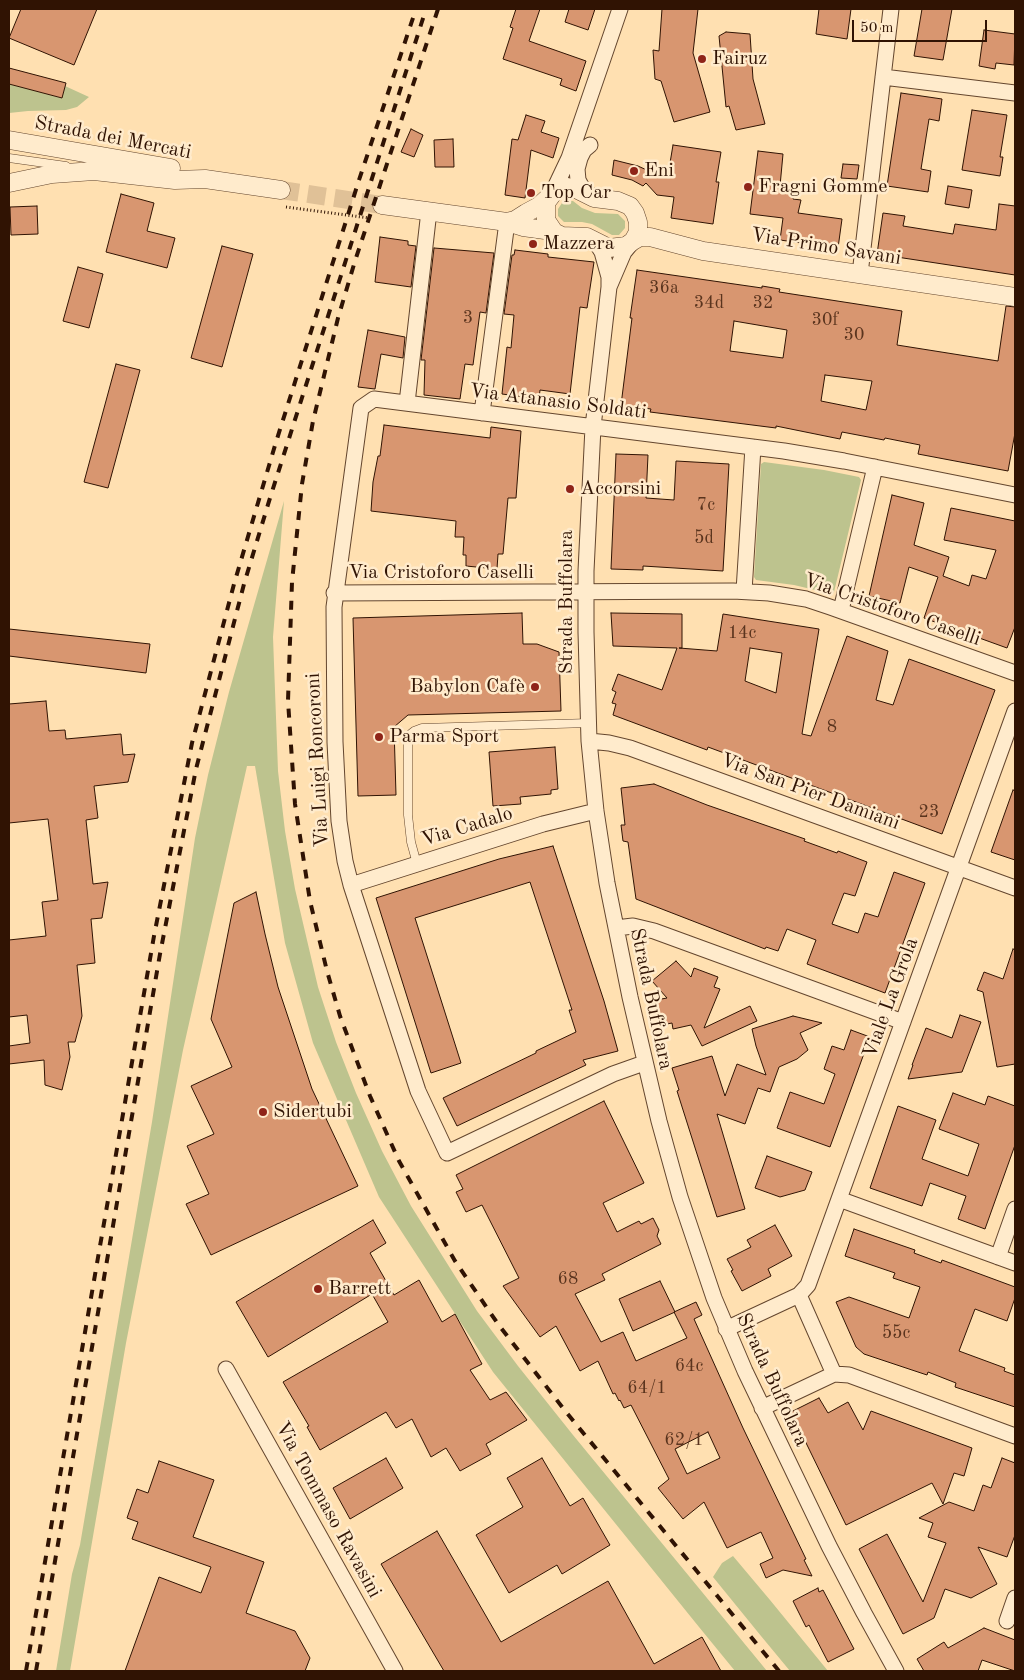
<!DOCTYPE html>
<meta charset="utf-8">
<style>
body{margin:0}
#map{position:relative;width:1024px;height:1680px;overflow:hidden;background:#ffe0b1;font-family:"Old Standard TT",serif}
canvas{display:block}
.frame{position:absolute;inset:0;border:10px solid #301303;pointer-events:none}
.scale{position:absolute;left:852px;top:20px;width:135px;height:22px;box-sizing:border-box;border:2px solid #301303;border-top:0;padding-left:6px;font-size:15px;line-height:18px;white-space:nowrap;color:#301303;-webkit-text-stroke:4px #ffebcc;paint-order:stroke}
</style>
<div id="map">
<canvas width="1024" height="1680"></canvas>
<div class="frame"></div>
<div class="scale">50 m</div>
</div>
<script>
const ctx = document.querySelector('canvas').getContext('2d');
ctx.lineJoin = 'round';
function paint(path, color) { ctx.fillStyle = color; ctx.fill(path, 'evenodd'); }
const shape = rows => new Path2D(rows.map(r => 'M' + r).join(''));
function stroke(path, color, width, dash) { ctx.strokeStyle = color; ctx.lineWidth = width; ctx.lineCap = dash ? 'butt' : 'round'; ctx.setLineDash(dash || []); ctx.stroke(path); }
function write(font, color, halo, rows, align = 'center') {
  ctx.font = font + ' "Old Standard TT",serif'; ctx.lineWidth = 5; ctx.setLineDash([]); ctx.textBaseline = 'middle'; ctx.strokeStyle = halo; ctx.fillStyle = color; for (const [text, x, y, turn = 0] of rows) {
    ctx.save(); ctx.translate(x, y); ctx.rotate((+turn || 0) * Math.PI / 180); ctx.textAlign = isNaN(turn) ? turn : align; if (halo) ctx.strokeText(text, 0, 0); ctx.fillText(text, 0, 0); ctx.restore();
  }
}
const green = shape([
 [9,84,62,98,65,86,89,97,77,107,66,110,28,111,9,113],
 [568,201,573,201,582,208,595,213,618,214,625,221,625,228,619,235,612,235,592,224,582,222,564,222,558,216,558,209,562,203],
 [764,462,824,470,859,477,861,480,834,592,832,594,794,585,756,580,754,577,761,464],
 [284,501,273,637,278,771,285,831,295,889,318,987,336,1042,356,1093,382,1151,411,1206,477,1311,518,1366,573,1435,767,1671,735,1671,699,1627,493,1372,379,1197,313,1043,285,943,255,766,247,766,183,1050,126,1343,70,1671,56,1671,72,1574,80,1545,152,1122,195,838,208,775,229,692],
 [733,1556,770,1600,828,1671,790,1671,761,1636,713,1577,722,1563]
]);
const building = shape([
 [21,9,97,9,74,65,9,38,21,9],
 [516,9,540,9,529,41,586,61,576,91,560,85,562,79,503,59,513,28,510,27,516,9],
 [569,9,595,9,588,30,565,22,569,9],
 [662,9,698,9,693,53,710,112,674,122,661,81,655,79,653,50,659,51,662,9],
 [819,9,851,9,847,39,816,34,819,9],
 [922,9,952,9,943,60,914,56,922,9],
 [984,30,1015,34,1014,65,996,63,995,69,979,66,984,30],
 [726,32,750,34,753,79,765,124,736,130,729,106,726,107,719,36,726,32],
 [9,68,66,83,62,98,9,84,9,68],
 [901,93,942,99,939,121,929,119,921,169,931,171,928,192,887,186,901,93],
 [972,110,1007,115,1000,157,1003,157,1000,176,962,170,972,110],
 [526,115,545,121,541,132,559,138,553,158,531,150,525,198,505,195,512,139,518,140,526,115],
 [411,129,423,135,414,157,401,152,411,129],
 [453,139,454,167,435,167,434,140,453,139],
 [673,145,721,152,716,182,719,182,713,224,671,218,674,197,657,195,646,183,643,186,632,180,612,175,614,160,638,166,651,172,668,175,673,145],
 [758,151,783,154,780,186,795,189,793,199,801,200,798,213,842,219,838,248,780,240,783,218,750,214,758,151],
 [843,164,859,165,857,179,841,178,843,164],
 [948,186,972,190,969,208,945,204,948,186],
 [121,194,154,203,147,231,175,238,167,268,106,252,121,194],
 [999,204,1015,206,1015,275,877,254,883,213,905,216,903,226,953,234,955,224,996,230,999,204],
 [37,206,38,234,11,235,10,207,37,206],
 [380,237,408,241,408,245,416,246,411,287,375,282,380,237],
 [222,246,253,254,222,367,191,358,222,246],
 [434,248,494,253,486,313,480,312,473,365,465,364,460,399,424,395,425,360,421,360,434,248],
 [515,250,548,254,548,257,594,262,587,308,580,307,570,394,540,390,539,399,502,394,507,347,511,348,514,315,504,314,512,255,514,255,515,250],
 [78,267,103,274,89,328,63,321,78,267],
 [637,270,762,288,762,286,780,289,779,292,902,311,897,345,998,361,1006,306,1015,307,1015,433,1008,471,918,454,920,445,885,438,884,440,842,432,840,439,776,426,776,428,650,412,651,409,621,405,632,318,630,318,637,270],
 [734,321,787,330,783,358,730,351,734,321],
 [825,375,872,381,866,410,821,401,825,375],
 [368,330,405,337,403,358,381,354,375,389,358,387,368,330],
 [116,364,140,370,108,488,84,482,116,364],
 [384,425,490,438,491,427,521,431,516,498,508,498,503,554,498,554,497,569,466,566,466,555,463,555,464,537,455,537,456,521,371,511,373,482,378,456,380,456,384,425],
 [616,454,648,455,646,498,674,500,676,461,729,464,723,571,643,566,643,570,611,569,616,454],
 [892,495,924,503,914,545,949,557,943,576,969,586,972,575,986,579,996,550,944,540,951,508,1015,521,1015,627,1007,648,924,618,938,577,909,567,900,603,869,596,892,495],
 [522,613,523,644,537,644,559,652,561,711,408,715,394,727,396,795,358,796,353,618,522,613],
 [611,613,682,614,682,648,679,648,717,651,723,614,819,629,802,734,811,736,847,636,888,651,876,700,893,705,909,659,995,690,942,834,708,747,707,750,613,715,616,704,612,703,616,692,612,690,618,674,662,690,677,648,613,646,611,613],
 [750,648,782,653,776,693,745,681,750,648],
 [9,629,150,644,146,673,9,656,9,629],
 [46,701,49,731,65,730,66,739,121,734,123,755,135,754,128,782,94,786,98,818,86,820,93,884,108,882,102,918,91,919,95,963,77,965,82,1016,75,1042,68,1042,70,1057,62,1090,45,1085,44,1060,9,1064,9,1046,30,1043,27,1015,9,1017,9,940,46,936,42,902,58,900,48,819,9,823,9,704,46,701],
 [555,747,558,789,551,790,551,794,520,797,521,804,493,806,489,752,555,747],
 [654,784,707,805,805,839,804,841,837,853,838,851,867,862,855,896,844,893,832,924,858,933,865,913,878,917,894,872,925,883,885,993,807,964,816,940,787,929,778,951,766,947,765,949,636,899,628,842,623,841,621,825,625,825,621,788,654,784],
 [1013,790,1015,791,1015,860,991,852,1013,790],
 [553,846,604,1001,618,1051,583,1060,586,1065,457,1126,443,1098,536,1053,536,1051,576,1032,569,1010,572,1010,530,882,415,918,461,1063,431,1073,376,898,499,859,553,846],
 [256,892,265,934,278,987,312,1089,358,1186,211,1255,186,1204,209,1194,187,1146,214,1134,191,1086,232,1067,211,1019,234,903,256,892],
 [1013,949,1015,950,1015,1064,997,1067,983,992,977,990,984,972,1003,979,1013,949],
 [676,961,691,977,694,968,718,977,714,987,720,989,704,1028,750,1006,757,1021,702,1046,691,1025,673,1029,672,1023,662,1025,656,1000,667,998,652,981,676,961],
 [960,1015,981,1022,962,1072,908,1079,913,1065,912,1065,926,1028,952,1038,960,1015],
 [793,1016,822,1023,800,1033,808,1050,797,1059,779,1067,770,1092,758,1088,745,1124,717,1114,745,1209,717,1217,677,1091,679,1090,672,1068,712,1056,725,1096,737,1064,766,1075,756,1046,752,1029,793,1016],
 [851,1030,870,1037,830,1147,777,1128,790,1092,824,1104,835,1074,824,1069,832,1046,844,1050,851,1030],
 [953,1093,985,1105,988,1096,1015,1106,1015,1145,985,1229,958,1219,966,1196,930,1183,922,1206,870,1188,898,1106,936,1120,922,1159,968,1176,979,1144,939,1129,953,1093],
 [604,1101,644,1183,603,1203,617,1232,639,1221,641,1224,653,1218,659,1230,657,1236,661,1244,602,1274,605,1280,575,1294,601,1342,623,1332,636,1361,687,1338,674,1312,696,1302,702,1315,694,1319,743,1428,806,1559,804,1560,812,1576,783,1570,766,1578,760,1564,773,1558,761,1532,727,1548,704,1502,683,1519,658,1488,669,1479,631,1405,624,1408,620,1400,619,1401,615,1393,613,1394,598,1361,580,1371,556,1326,540,1337,503,1286,519,1278,482,1205,466,1212,456,1192,463,1189,456,1175,604,1101],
 [708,1432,720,1458,687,1474,675,1449,708,1432],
 [767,1156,812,1172,805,1190,780,1197,755,1188,767,1156],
 [373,1220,386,1243,370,1253,394,1295,419,1280,442,1322,455,1314,482,1364,470,1370,490,1400,506,1392,527,1420,486,1444,491,1454,460,1471,446,1448,431,1457,412,1419,396,1428,386,1412,320,1450,307,1427,309,1426,283,1382,388,1322,372,1294,268,1357,236,1302,373,1220],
 [775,1225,792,1256,768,1269,771,1276,742,1291,731,1271,733,1270,727,1259,751,1247,747,1240,775,1225],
 [854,1229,915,1250,914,1253,941,1263,942,1260,1015,1287,1015,1298,1007,1321,975,1309,959,1351,1005,1368,1004,1371,1015,1375,1015,1407,955,1387,956,1383,928,1372,927,1375,864,1354,856,1347,836,1302,849,1297,909,1318,920,1287,893,1278,895,1273,845,1256,854,1229],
 [660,1281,675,1312,633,1331,619,1299,660,1281],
 [819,1398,828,1413,848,1402,863,1430,871,1411,972,1448,964,1476,954,1473,943,1504,932,1483,846,1525,791,1412,819,1398],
 [386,1458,403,1488,350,1519,333,1488,386,1458],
 [542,1458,570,1506,583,1498,610,1545,562,1574,557,1565,509,1593,476,1535,523,1507,507,1478,542,1458],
 [1002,1458,1015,1463,1015,1535,1007,1557,978,1547,997,1584,971,1598,945,1589,934,1618,903,1634,859,1549,887,1534,923,1602,946,1543,928,1537,933,1523,919,1518,949,1502,974,1511,983,1485,991,1488,1002,1458],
 [159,1461,214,1480,193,1537,264,1562,246,1613,295,1631,310,1658,305,1671,125,1671,159,1577,201,1593,211,1567,132,1539,138,1522,127,1518,137,1489,148,1493,159,1461],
 [437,1531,501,1642,608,1581,654,1664,702,1637,721,1671,444,1671,381,1564,437,1531],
 [818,1588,819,1592,823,1590,854,1649,828,1662,809,1625,806,1627,793,1601,818,1588],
 [984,1628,1015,1640,1015,1671,982,1660,978,1671,924,1671,917,1659,944,1642,948,1648,984,1628]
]);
const tertiaryTunnel = shape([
 [281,190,382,205]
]);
const path = shape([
 [286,207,369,218]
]);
const service = shape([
 [9,158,66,166],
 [417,864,411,842,408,815,408,744,409,735,414,731,422,728,589,723]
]);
const minor = shape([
 [883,77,1015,93],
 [585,193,578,180,577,169,580,158,584,150,590,145],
 [551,196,569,158,620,9],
 [595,241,602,252,609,277,609,287],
 [633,241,624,252,609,287,593,427,586,571,586,632,589,741,596,811,607,883,630,997,659,1121,680,1197,714,1298,745,1371,829,1546,864,1613,896,1671],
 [860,274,891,9],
 [407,403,429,211],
 [482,413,507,222],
 [744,591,753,447],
 [334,593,733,591,769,593,806,599,830,607,1015,673],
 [841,610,875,467],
 [589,741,609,743,630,748,1015,888],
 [351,885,543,824,596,811],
 [616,928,633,926,654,931,903,1022],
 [644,1063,613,1074,447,1153,418,1091,351,885,345,861,339,821,335,742,334,607,361,408,374,399,784,451,844,461,1015,495],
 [839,1199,1015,1263],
 [998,1257,1015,1209],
 [726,1329,799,1295,808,1285,1015,711],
 [226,1369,395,1671],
 [834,1374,849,1375,1015,1436],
 [762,1408,834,1374,799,1295],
 [1007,1621,1015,1598]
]);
const tertiary = shape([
 [9,140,171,168],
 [9,183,52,174,94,171,175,180,205,179,281,190],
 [567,187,576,189,594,198,618,201,630,206,635,213,638,222,638,232,633,241,626,246,609,248,587,237,562,236,554,232,546,220,546,204,548,200,554,192,559,189,567,187],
 [382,205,507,222,523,227,545,230,558,235],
 [507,222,515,220,526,213,539,206,550,196],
 [633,241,640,237,650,237,703,251,1015,297]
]);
const rail = shape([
 [438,9,355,261,338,318,313,421,302,484,292,582,288,701,295,804,310,901,327,971,340,1016,370,1096,399,1161,455,1261,498,1324,566,1412,779,1671],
 [26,1671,154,936,192,743,234,584,276,442,359,180,416,9],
 [36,1671,160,954,196,769,244,584,270,498,426,9]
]);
const markers = [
 [702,59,5,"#8f2418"],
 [634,171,5,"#8f2418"],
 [748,187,5,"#8f2418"],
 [531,193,5,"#8f2418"],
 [533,244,5,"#8f2418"],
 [570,489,5,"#8f2418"],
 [535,687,5,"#8f2418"],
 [379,737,5,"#8f2418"],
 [263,1112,5,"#8f2418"],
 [318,1289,5,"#8f2418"]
];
const numberNames = [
 ["36a",664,288],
 ["34d",709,303],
 ["32",763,303],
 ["3",468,318],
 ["30f",825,320],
 ["30",854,335],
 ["7c",706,505],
 ["5d",704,538],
 ["14c",742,633],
 ["8",832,727],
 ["23",929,812],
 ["68",568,1279],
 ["55c",896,1333],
 ["64c",689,1366],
 ["64/1",647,1388],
 ["62/1",684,1440]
];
const poiNames = [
 ["Fairuz",712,59],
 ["Eni",644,171],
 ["Fragni Gomme",758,187],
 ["Top Car",541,193],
 ["Mazzera",543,244],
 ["Accorsini",580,489],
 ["Babylon Cafè",525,687,"right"],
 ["Parma Sport",389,737],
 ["Sidertubi",273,1112],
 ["Barrett",328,1289]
];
const streetNames = [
 ["Strada dei Mercati",113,138,11],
 ["Via Primo Savani",826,247,9],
 ["Via Atanasio Soldati",558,402,7],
 ["Via Cristoforo Caselli",441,573],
 ["Strada Buffolara",567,602,-90],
 ["Via Cristoforo Caselli",892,610,19],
 ["Via Luigi Roncoroni",318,760,-93],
 ["Via San Pier Damiani",810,792,20],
 ["Via Cadalo",467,827,-17],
 ["Viale La Grola",891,998,-70],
 ["Strada Buffolara",651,999,78],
 ["Strada Buffolara",772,1380,65],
 ["Via Tommaso Ravasini",328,1510,61]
];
paint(green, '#bdc38e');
paint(building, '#d89670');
stroke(building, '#301303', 1);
stroke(tertiaryTunnel, '#e0c197', 18, [18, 9]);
stroke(service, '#64462e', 9);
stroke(minor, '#64462e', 17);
stroke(tertiary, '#64462e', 19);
stroke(path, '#301303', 3, [1, 2.5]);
stroke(service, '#ffebcc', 8);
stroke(minor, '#ffebcc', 15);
stroke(tertiary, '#ffebcc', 18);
stroke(rail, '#301303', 4, [9, 9]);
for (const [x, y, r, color] of markers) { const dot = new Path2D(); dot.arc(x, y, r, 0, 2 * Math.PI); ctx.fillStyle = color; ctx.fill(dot); stroke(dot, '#ffebcc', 2); }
write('18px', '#5a341e', null, numberNames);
write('20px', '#301303', '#ffebcc', poiNames, 'left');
write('20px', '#301303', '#ffebcc', streetNames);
</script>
